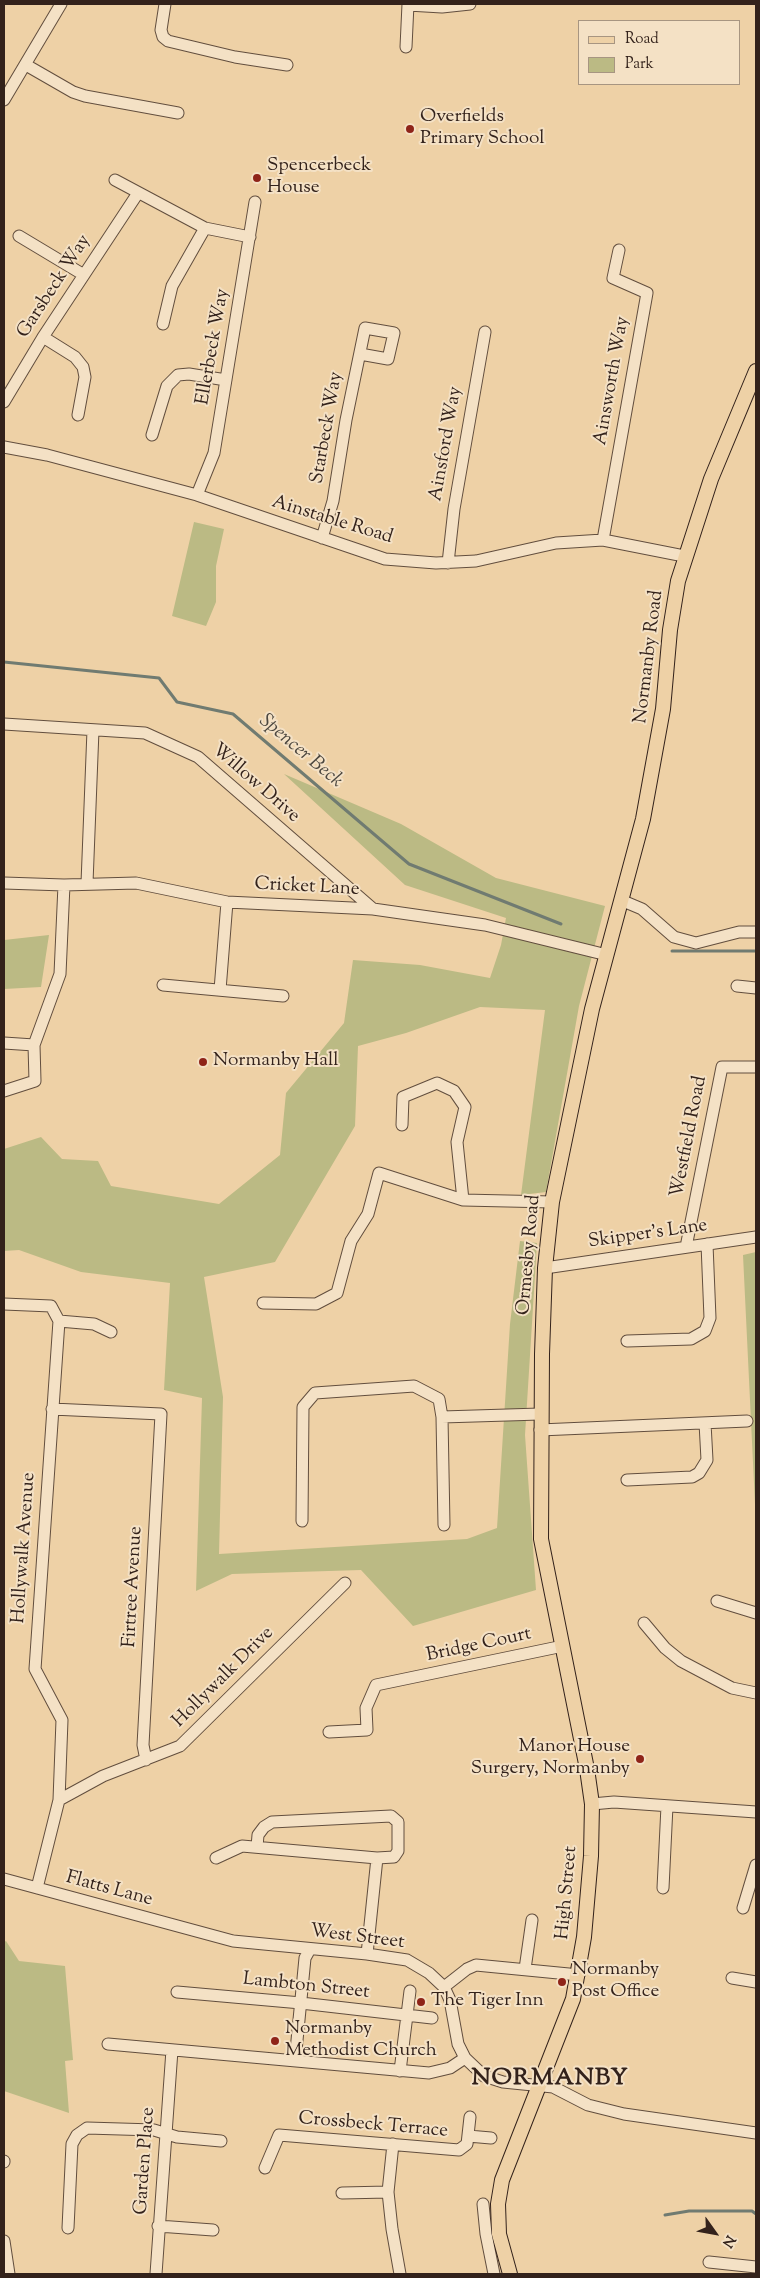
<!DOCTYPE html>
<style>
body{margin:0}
#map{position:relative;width:760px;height:2278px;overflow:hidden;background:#eed1a6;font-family:"Sorts Mill Goudy",serif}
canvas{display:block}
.frame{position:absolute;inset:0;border:5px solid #33221b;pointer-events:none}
.legend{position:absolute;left:578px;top:20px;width:162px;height:65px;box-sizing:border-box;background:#f4e1c5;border:1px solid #a79581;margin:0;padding:6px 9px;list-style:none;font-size:15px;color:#33221b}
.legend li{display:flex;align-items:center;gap:10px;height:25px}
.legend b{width:25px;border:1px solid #a79581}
.north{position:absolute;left:690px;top:2208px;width:50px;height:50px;-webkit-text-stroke:4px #f4e1c5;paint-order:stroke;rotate:122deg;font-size:14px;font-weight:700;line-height:20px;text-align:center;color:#33221b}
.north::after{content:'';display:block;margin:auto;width:18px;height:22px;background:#33221b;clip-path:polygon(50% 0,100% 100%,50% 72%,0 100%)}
</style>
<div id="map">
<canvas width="760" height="2278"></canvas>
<div class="frame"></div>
<ul class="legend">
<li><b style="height:6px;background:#eed1a6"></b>Road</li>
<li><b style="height:14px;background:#bbba84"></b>Park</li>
</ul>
<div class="north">N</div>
</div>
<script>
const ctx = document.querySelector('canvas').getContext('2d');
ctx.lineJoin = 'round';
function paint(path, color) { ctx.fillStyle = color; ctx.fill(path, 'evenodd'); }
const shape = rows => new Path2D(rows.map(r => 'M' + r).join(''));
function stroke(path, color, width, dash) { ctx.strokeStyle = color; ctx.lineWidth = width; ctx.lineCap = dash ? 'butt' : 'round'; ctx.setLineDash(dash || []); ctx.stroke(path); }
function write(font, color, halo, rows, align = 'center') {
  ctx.font = font + ' "Sorts Mill Goudy",serif'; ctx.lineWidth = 4; ctx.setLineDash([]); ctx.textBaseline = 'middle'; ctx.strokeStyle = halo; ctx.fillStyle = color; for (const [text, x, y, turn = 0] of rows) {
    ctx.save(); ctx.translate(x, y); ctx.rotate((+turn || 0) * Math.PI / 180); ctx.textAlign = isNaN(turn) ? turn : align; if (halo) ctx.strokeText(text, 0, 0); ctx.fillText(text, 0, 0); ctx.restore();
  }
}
const green = shape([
 [194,522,224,529,216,566,216,602,206,626,172,616],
 [284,774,401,824,496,878,605,906,579,1006,546,1192,521,1195,545,1010,480,1007,406,1033,358,1046,355,1126,275,1262,204,1277,223,1397,219,1554,467,1539,497,1528,510,1324,520,1241,537,1243,525,1435,536,1590,413,1626,361,1570,232,1574,196,1591,202,1398,164,1390,170,1283,81,1272,19,1250,4,1251,4,1149,41,1137,62,1159,98,1161,111,1186,219,1204,280,1155,286,1093,344,1023,353,960,420,965,490,978,501,945,506,918,405,885],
 [49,935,41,987,4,989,4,940],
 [756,1252,756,1525,743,1255],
 [6,1941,19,1961,65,1966,73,2060,65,2061,69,2113,4,2091,4,1942]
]);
const stream = shape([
 [4,662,159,678,177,702,233,714,409,864,561,924],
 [672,951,756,951],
 [665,2215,689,2211,752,2211,756,2214]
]);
const minor = shape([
 [165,4,161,30,163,37,168,41,235,57,287,65],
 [408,5,442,7,470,4],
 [406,47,408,4],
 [26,65,73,92,85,96,178,113],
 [4,100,61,4],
 [115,180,205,228,250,237],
 [19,236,84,275],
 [163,324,172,286,205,228],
 [43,337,75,357,83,367,85,377,78,415],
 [4,402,43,337,138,193],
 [152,435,167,386,178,375,189,374,226,380],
 [4,447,47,455,197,495,385,559,436,563,476,561,556,543,603,540,684,556],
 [197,495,214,453,255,202],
 [322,538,333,501,346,420,365,328,394,333,388,359,360,354],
 [603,540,647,293,613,278,619,250],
 [448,563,454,509,485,332],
 [4,724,145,733,198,757,373,909],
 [4,883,64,885,136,883,227,902,373,909,485,925,607,955],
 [87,883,93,730],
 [623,901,642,909,674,937,696,943,739,932,756,932],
 [163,985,283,996],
 [737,986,756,988],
 [220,990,227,902],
 [4,1043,34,1045],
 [4,1091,35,1081,34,1045,60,974,64,885],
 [402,1125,403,1097,437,1083,454,1091,465,1107,457,1142,463,1200],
 [686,1247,722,1067,756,1067],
 [545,1268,756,1237],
 [263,1303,316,1304,337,1293,351,1241,368,1214,379,1173,463,1200,552,1202],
 [4,1304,51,1306,59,1321,94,1324,111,1332],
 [627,1341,691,1339,705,1331,710,1318,707,1244],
 [52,1409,161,1414,143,1745,146,1760],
 [442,1417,540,1414],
 [540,1430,747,1421],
 [627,1480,692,1477,699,1473,707,1460,705,1423],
 [302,1521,303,1407,315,1393,414,1386,439,1399,442,1417,444,1525],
 [717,1601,756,1613],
 [644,1623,665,1648,681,1661,732,1688,756,1693],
 [329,1732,367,1730,366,1708,376,1685,563,1646],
 [59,1800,103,1776,180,1746,345,1583],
 [592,1804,614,1802,756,1812],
 [216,1858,242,1846,377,1858,394,1857,398,1851,398,1822,391,1816,272,1822,264,1827,258,1835,257,1847],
 [4,1879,233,1941,367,1954,407,1960,429,1973,444,1987,450,2000,458,2044,465,2058,484,2076,503,2082,553,2087,588,2105,624,2114,756,2133],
 [37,1888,59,1800,62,1720,35,1669,59,1321],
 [663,1888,667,1806],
 [743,1908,756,1865],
 [367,1954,377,1858],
 [525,1969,532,1920],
 [732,1978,756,1982],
 [444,1987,467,1969,476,1965,579,1975],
 [177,1992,301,2003,432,2018],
 [108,2044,429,2073,450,2068,465,2058],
 [295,2061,305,1958,310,1949],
 [400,2071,410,1991],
 [468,2136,491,2138],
 [393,2144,388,2192,392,2229,400,2274],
 [4,2161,4,2162],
 [265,2168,279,2135,459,2150,467,2144,470,2117],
 [342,2193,388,2192],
 [483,2204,486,2234,494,2274],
 [158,2226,213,2230],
 [68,2228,72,2144,77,2135,87,2128,154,2130,177,2137,221,2141],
 [4,2241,9,2274],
 [709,2262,756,2267],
 [156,2274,172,2050]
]);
const major = shape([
 [510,2274,499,2234,498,2204,502,2180,573,1999,584,1937,591,1856,592,1804,587,1769,541,1539,542,1354,545,1268,552,1202,592,1009,643,819,663,709,670,630,678,581,711,479,756,371]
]);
const markers = [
 [410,129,5,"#8f2418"],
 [257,178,5,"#8f2418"],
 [203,1062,5,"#8f2418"],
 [640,1759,5,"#8f2418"],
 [562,1982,5,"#8f2418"],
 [421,2002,5,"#8f2418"],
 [275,2041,5,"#8f2418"]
];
const poiNames = [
 ["Overfields",420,118],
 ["Primary School",420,140],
 ["Spencerbeck",267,167],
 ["House",267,189],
 ["Normanby Hall",213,1062],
 ["Manor House",630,1748,"right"],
 ["Surgery, Normanby",630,1770,"right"],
 ["Normanby",572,1971],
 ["Post Office",572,1993],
 ["The Tiger Inn",431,2002],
 ["Normanby",285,2030],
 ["Methodist Church",285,2052]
];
const streetNames = [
 ["Garsbeck Way",55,287,-57],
 ["Ellerbeck Way",214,347,-80],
 ["Ainsworth Way",613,381,-80],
 ["Starbeck Way",328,428,-80],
 ["Ainsford Way",447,444,-80],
 ["Ainstable Road",332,521,17],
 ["Normanby Road",650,657,-83],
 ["Willow Drive",255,784,41],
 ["Cricket Lane",307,888,3],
 ["Westfield Road",690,1137,-79],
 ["Skipper's Lane",648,1235,-8],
 ["Ormesby Road",530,1255,-85],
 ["Hollywalk Avenue",25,1548,-86],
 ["Firtree Avenue",134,1587,-87],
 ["Bridge Court",479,1646,-12],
 ["Hollywalk Drive",224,1678,-45],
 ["Flatts Lane",109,1890,15],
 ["High Street",568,1893,-85],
 ["West Street",357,1938,7],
 ["Lambton Street",306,1987,6],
 ["Crossbeck Terrace",373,2126,5],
 ["Garden Place",146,2161,-86]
];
const waterNames = [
 ["Spencer Beck",300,752,40]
];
const districtNames = [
 ["NORMANBY",550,2080]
];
paint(green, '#bbba84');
stroke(stream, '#707b71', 3);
stroke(minor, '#624e3e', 13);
stroke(major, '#33221b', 16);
stroke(minor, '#f4e1c5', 11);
stroke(major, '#eed1a6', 14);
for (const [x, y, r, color] of markers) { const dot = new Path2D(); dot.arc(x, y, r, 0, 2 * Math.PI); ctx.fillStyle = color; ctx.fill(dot); stroke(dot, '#f4e1c5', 2); }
write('19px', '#33221b', '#f4e1c5', poiNames, 'left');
write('19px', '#33221b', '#f4e1c5', streetNames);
write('italic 20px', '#4c473f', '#f4e1c5', waterNames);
ctx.letterSpacing = '1px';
write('bold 24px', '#33221b', '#f4e1c5', districtNames);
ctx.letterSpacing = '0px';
</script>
